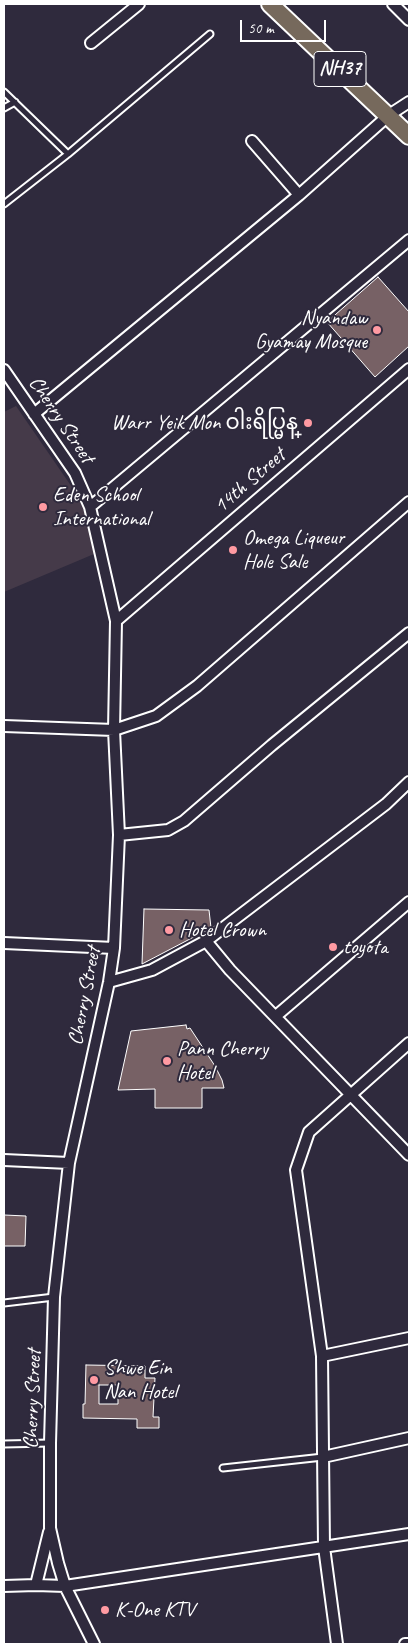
<!DOCTYPE html>
<meta charset="utf-8">
<style>
body{margin:0}
#map{position:relative;width:413px;height:1648px;overflow:hidden;background:#2f2a3d;font-family:Caveat,sans-serif}
canvas{display:block}
.frame{position:absolute;inset:0;border:5px solid #fff;pointer-events:none}
.scale{position:absolute;left:240px;top:20px;width:86px;height:22px;box-sizing:border-box;border:2px solid #fff;border-top:0;padding-left:6px;font-size:15px;line-height:18px;white-space:nowrap;color:#fff;-webkit-text-stroke:4px #2f2a3d;paint-order:stroke}
</style>
<div id="map">
<canvas width="413" height="1648"></canvas>
<div class="frame"></div>
<div class="scale">50 m</div>
</div>
<script>
const ctx = document.querySelector('canvas').getContext('2d');
ctx.lineJoin = 'round';
function paint(path, color) { ctx.fillStyle = color; ctx.fill(path, 'evenodd'); }
const shape = rows => new Path2D(rows.map(r => 'M' + r).join(''));
function stroke(path, color, width, dash) { ctx.strokeStyle = color; ctx.lineWidth = width; ctx.lineCap = dash ? 'butt' : 'round'; ctx.setLineDash(dash || []); ctx.stroke(path); }
function write(font, color, halo, rows, align = 'center') {
  ctx.font = font + ' Caveat,"Noto Sans Myanmar",sans-serif'; ctx.lineWidth = 4; ctx.setLineDash([]); ctx.textBaseline = 'middle'; ctx.strokeStyle = halo; ctx.fillStyle = color; for (const [text, x, y, turn = 0] of rows) {
    ctx.save(); ctx.translate(x, y); ctx.rotate((+turn || 0) * Math.PI / 180); ctx.textAlign = isNaN(turn) ? turn : align; if (halo) ctx.strokeText(text, 0, 0); ctx.fillText(text, 0, 0); ctx.restore();
  }
}
const built = shape([
 [16,406,76,493,88,520,94,554,4,592,4,412]
]);
const building = shape([
 [378,277,409,312,409,346,375,377,327,322,378,277],
 [144,909,209,910,211,928,142,964,144,909],
 [186,1025,187,1029,190,1028,215,1066,222,1080,224,1088,202,1088,202,1108,155,1108,155,1089,118,1090,131,1031,186,1025],
 [4,1215,26,1216,25,1246,4,1246,4,1215],
 [86,1365,145,1366,145,1378,155,1378,153,1417,159,1417,159,1428,137,1428,137,1419,83,1418,83,1404,85,1404,86,1365],
 [99,1385,118,1385,118,1404,99,1404,99,1385]
]);
const service = shape([
 [4,92,68,154],
 [4,108,15,102],
 [4,204,68,154,210,34],
 [4,1303,54,1297],
 [4,1444,50,1443],
 [223,1468,323,1457]
]);
const minor = shape([
 [393,4,409,20],
 [91,43,139,4],
 [252,141,299,195],
 [4,370,75,473,90,507,116,621,114,730,119,835,114,948,109,982,69,1163,54,1297,50,1443,50,1528,58,1563,65,1586,94,1644],
 [34,414,299,195,389,115,409,102],
 [90,507,409,240],
 [116,621,409,369],
 [4,726,114,730,156,716,197,686,409,502],
 [119,835,168,830,184,821,272,745,409,633],
 [206,941,386,804,409,782],
 [4,943,114,948],
 [109,982,152,970,206,941,230,970,409,1155],
 [276,1016,409,902],
 [4,1160,69,1163],
 [322,1356,409,1338],
 [323,1457,409,1438],
 [36,1585,65,1586,409,1534],
 [4,1586,36,1585,49,1532],
 [337,1644,324,1547,322,1356,296,1170,309,1132,409,1043],
 [405,1644,409,1644]
]);
const trunk = shape([
 [270,4,409,136]
]);
const markers = [
 [377,330,5,"#ff9aa2"],
 [308,423,5,"#ff9aa2"],
 [43,507,5,"#ff9aa2"],
 [233,550,5,"#ff9aa2"],
 [169,930,5,"#ff9aa2"],
 [333,947,5,"#ff9aa2"],
 [167,1061,5,"#ff9aa2"],
 [94,1380,5,"#ff9aa2"],
 [105,1610,5,"#ff9aa2"]
];
const shields = [
 [340,69,52]
];
const shieldNames = [
 ["NH37",340,69]
];
const poiNames = [
 ["Nyandaw",367,318,"right"],
 ["Gyamay Mosque",367,342,"right"],
 ["Warr Yeik Mon ဝါးရိပ္မြန္",298,423,"right"],
 ["Eden School",53,495],
 ["International",53,519],
 ["Omega Liqueur",243,538],
 ["Hole Sale",243,562],
 ["Hotel Crown",179,930],
 ["toyota",343,947],
 ["Pann Cherry",177,1049],
 ["Hotel",177,1073],
 ["Shwe Ein",104,1368],
 ["Nan Hotel",104,1392],
 ["K-One KTV",115,1610]
];
const streetNames = [
 ["Cherry Street",61,420,56],
 ["14th Street",250,481,-41],
 ["Cherry Street",85,996,-79],
 ["Cherry Street",33,1399,-88]
];
paint(built, '#453a49');
paint(building, '#776165');
stroke(building, '#fff', 1);
stroke(service, '#fff', 9);
stroke(minor, '#fff', 14);
stroke(trunk, '#fff', 20);
stroke(service, '#2f2a3d', 5);
stroke(minor, '#2f2a3d', 10);
stroke(trunk, '#76695c', 16);
for (const [x, y, r, color] of markers) { const dot = new Path2D(); dot.arc(x, y, r, 0, 2 * Math.PI); ctx.fillStyle = color; ctx.fill(dot); stroke(dot, '#2f2a3d', 2); }
for (const [x, y, w] of shields) { const box = new Path2D(); box.roundRect(x - w / 2, y - 17.5, w, 35, 4); ctx.fillStyle = '#2f2a3d'; ctx.fill(box); stroke(box, '#fff', 1); }
write('bold 20px', '#fff', null, shieldNames);
write('21px', '#fff', '#2f2a3d', poiNames, 'left');
write('21px', '#fff', '#2f2a3d', streetNames);
</script>
